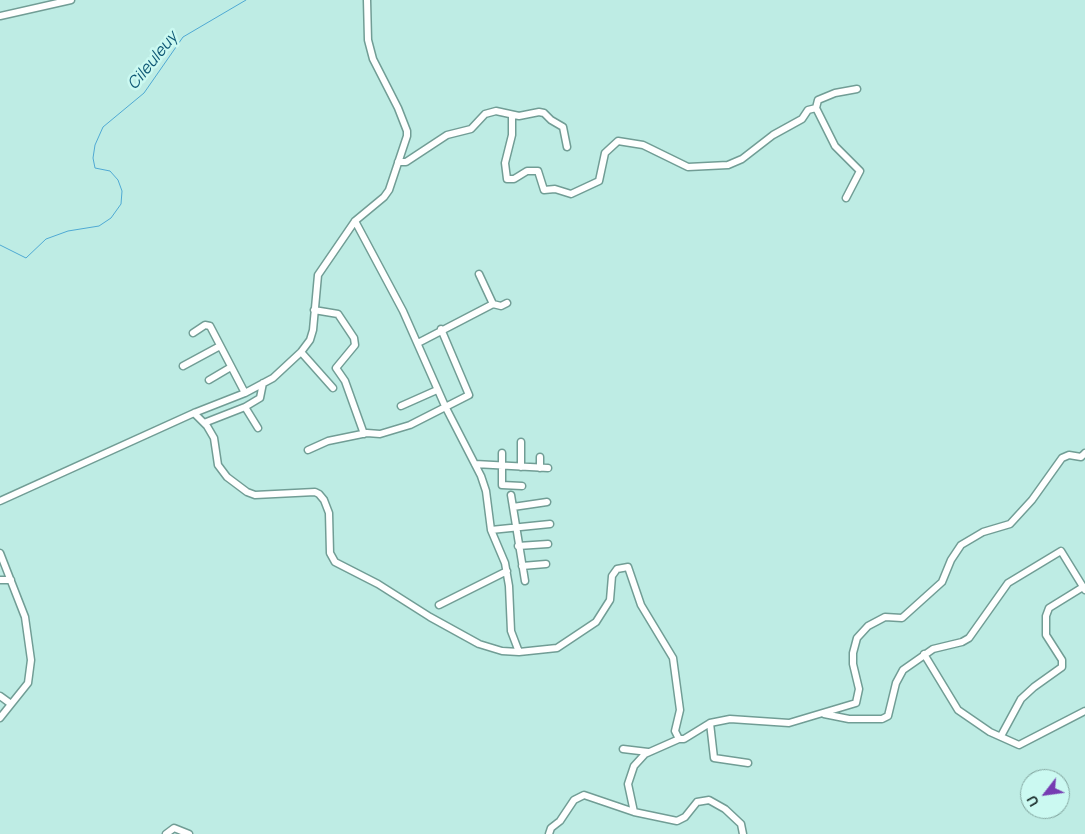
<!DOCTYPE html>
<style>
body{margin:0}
#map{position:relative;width:1085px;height:834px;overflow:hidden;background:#beece4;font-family:Manrope,sans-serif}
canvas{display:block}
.north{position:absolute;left:1020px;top:769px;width:50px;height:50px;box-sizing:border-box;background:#cbf9f1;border:1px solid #82a59f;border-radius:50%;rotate:240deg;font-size:14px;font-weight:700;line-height:20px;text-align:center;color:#152624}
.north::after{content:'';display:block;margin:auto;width:18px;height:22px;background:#763cb2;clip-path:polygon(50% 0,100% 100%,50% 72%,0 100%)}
</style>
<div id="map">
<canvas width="1085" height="834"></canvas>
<div class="north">U</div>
</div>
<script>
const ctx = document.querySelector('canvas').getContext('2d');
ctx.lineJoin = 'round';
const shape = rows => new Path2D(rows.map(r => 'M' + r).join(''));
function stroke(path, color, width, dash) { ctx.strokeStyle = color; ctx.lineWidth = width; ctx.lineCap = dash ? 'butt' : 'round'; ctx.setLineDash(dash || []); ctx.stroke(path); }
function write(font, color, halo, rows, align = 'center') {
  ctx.font = font + ' Manrope,sans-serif'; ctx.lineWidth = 5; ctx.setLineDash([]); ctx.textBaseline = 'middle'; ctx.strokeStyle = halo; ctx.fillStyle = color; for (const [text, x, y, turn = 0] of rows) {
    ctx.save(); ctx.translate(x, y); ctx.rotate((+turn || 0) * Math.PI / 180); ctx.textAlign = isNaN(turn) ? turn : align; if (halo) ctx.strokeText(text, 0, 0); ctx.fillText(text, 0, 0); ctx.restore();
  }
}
const stream = shape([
 [0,245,26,258,46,239,68,231,99,226,111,218,121,204,122,191,118,180,110,171,95,168,93,158,95,145,103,127,144,93,183,37,246,0]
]);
const minor = shape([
 [0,16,71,0],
 [816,108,818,100,835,93,857,89],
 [512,116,512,135,505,163,507,179,514,179,527,171,538,171,544,190,555,189,571,194,599,181,605,153,618,141,643,145,688,167,728,165,742,159,773,135,802,119,808,110,816,108,835,146,860,171,846,198],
 [398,162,406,162,447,135,471,129,485,114,496,111,519,116,539,112,544,113,551,120,563,127,567,147],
 [355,221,403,311,445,406,481,476,486,491,491,530,505,563,509,586,511,631,519,652],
 [479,274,493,304],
 [314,310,338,314,354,338,355,345,336,368,345,381,364,434],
 [193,333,205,325,210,326,245,393],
 [418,343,493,304,501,306,507,303],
 [301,352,333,388],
 [183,366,220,346],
 [209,380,231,367],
 [401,406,437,390],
 [245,407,260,398,263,383],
 [194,413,207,426,214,438,218,465,227,477,247,492,255,495,315,492,319,494,324,500,329,513,330,553,335,562,378,584,430,617,479,644,502,651,519,652,557,648,596,622,610,600,612,576,617,569,628,567,641,605,673,658,680,710,675,731,679,739,684,739,710,723,730,719,789,723,856,703,859,689,853,664,853,653,857,638,868,626,885,617,902,618,942,582,951,560,961,545,983,532,1010,524,1032,500,1062,458,1069,455,1081,457,1085,453],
 [204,423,245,407,258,428],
 [521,442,521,467],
 [308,450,328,441,367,433,380,434,410,425,469,395,441,329],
 [502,453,502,485,522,486],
 [475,464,548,468],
 [540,468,540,457],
 [511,495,525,581],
 [0,501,194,413,245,393,273,378,301,352,310,340,313,330,318,275,355,221,384,197,389,190,407,136,407,131,398,108,373,59,368,40,367,0],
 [513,507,547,502],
 [491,530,550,524],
 [518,546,548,544],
 [0,553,25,617,31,660,28,683,0,718],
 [522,566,546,564],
 [0,580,11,580],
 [439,605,507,571],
 [924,654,958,710,990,732,1019,745,1085,711],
 [0,696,11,704],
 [824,714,849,719,882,719,888,716,896,683,903,670,933,649,962,642,969,638,1008,583,1061,551,1085,590],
 [710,723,714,758,748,763],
 [1001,736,1021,699,1034,687,1062,667,1062,660,1046,635,1046,616,1049,608,1083,587],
 [623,749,648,752],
 [634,812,677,821,685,817,697,802,709,800,725,809,741,824,743,834],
 [166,834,174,828,189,834],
 [549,834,551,828,560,821,574,800,584,795,634,812,628,784,634,766,645,754,679,739]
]);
const waterNames = [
 ["Cileuleuy",153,61,-51]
];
stroke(stream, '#4fa9d3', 1);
stroke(minor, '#719d95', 9);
stroke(minor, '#fff', 6);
write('italic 16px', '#0f5875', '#cbf9f1', waterNames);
</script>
